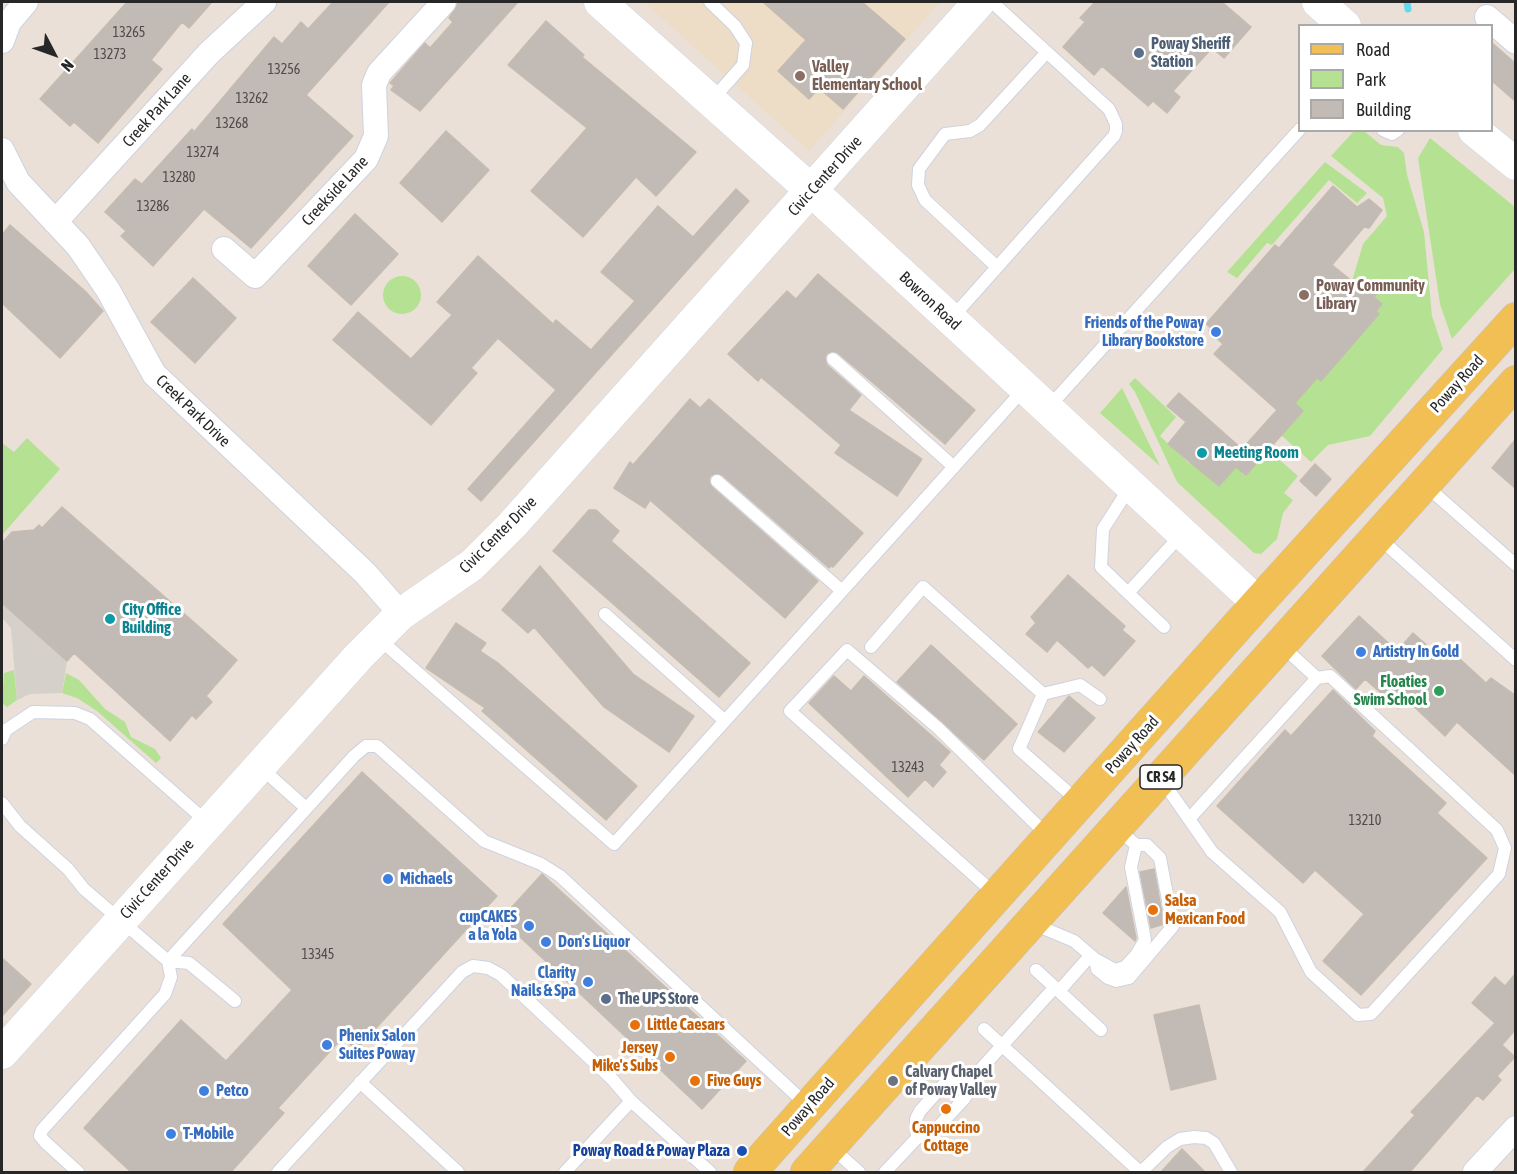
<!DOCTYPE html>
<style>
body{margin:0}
#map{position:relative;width:1517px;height:1174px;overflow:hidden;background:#eae0d7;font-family:"Asap Condensed",sans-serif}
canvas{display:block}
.frame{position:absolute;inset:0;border:3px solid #272727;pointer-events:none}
.legend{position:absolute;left:1298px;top:24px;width:195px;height:108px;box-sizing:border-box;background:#fff;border:2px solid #a9a9a9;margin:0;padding:8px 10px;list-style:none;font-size:18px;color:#272727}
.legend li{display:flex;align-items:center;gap:12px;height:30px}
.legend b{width:30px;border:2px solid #a9a9a9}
.north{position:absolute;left:24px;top:24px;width:60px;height:60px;-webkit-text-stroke:4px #fff;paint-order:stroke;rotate:131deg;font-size:16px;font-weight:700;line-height:24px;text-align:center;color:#272727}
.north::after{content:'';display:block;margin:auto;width:21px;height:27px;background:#272727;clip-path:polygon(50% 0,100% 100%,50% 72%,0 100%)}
</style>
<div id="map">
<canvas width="1517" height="1174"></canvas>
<div class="frame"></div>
<ul class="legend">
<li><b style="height:8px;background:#f2bf55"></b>Road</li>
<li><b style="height:16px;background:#b4e292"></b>Park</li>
<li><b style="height:16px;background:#c2bab4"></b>Building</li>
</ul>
<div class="north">N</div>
</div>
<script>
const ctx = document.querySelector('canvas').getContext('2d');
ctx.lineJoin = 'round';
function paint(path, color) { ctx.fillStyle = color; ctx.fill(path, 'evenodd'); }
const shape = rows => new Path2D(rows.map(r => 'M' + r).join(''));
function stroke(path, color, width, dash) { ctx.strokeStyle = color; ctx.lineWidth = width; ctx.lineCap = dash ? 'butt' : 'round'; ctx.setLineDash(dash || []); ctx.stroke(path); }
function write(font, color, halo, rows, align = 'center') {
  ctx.font = font + ' "Asap Condensed",sans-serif'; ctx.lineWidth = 6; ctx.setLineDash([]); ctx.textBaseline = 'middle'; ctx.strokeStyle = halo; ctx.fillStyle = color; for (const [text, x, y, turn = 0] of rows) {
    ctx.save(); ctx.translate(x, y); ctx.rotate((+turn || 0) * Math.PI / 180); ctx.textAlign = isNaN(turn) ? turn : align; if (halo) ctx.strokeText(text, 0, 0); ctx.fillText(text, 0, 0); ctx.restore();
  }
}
const education = shape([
 [644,2,940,2,809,151]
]);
const green = shape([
 [1354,131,1364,131,1381,145,1398,147,1404,153,1407,175,1424,232,1432,316,1443,349,1370,436,1328,445,1311,462,1281,435,1295,403,1317,378,1321,381,1379,314,1376,311,1382,304,1374,297,1378,292,1368,284,1352,281,1363,244,1387,216,1383,198,1331,156],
 [1430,138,1515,207,1515,269,1452,339,1440,304,1418,158],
 [1325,162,1367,193,1357,203,1329,180,1272,245,1267,243,1237,278,1227,272],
 '383 295a19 19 0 1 1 38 0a19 19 0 1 1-38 0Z',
 [1135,378,1176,417,1160,436,1189,463,1191,461,1219,486,1236,467,1246,475,1268,450,1298,476,1284,493,1293,500,1283,513,1277,539,1261,554,1254,553,1177,482,1135,392,1129,384],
 [1122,388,1160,466,1100,413],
 [27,438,60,469,2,535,2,443,14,452],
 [14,670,17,700,7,707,2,703,4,673],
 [66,673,79,680,105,709,125,722,131,737,155,749,161,758,156,763,97,711,77,698,62,693]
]);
const plaza = shape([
 [5,597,46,642,67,661,62,693,30,694,17,700,11,628,2,618,2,601]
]);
const stream = shape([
 [1407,2,1408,9]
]);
const building = shape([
 [127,2,212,2,189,28,182,22,151,60,162,69,98,143,74,122,70,126,40,99,127,2],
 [333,2,389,2,306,95,353,136,251,248,204,209,153,266,121,236,126,231,105,212,135,179,142,184,192,129,194,132,274,37,282,44,301,22,308,29,333,2],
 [458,2,518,2,420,111,391,90,394,86,390,83,425,43,430,48,453,22,449,18,458,2],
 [763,2,862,2,905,39,843,109,819,88,809,99,778,71,806,40,763,2],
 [1095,2,1222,2,1251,27,1224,58,1212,48,1173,91,1180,97,1167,113,1153,101,1148,106,1102,66,1094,75,1063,47,1085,22,1080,18,1095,2],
 [546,21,584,55,582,57,696,152,656,196,636,177,583,237,531,191,587,128,508,65,546,21],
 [1491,42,1515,63,1515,101,1491,80,1491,42],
 [446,131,489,170,442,222,400,183,446,131],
 [1333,186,1357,207,1369,199,1382,210,1369,228,1364,227,1332,265,1352,281,1366,282,1378,292,1374,297,1382,304,1376,311,1379,314,1321,381,1317,378,1295,403,1303,411,1246,475,1236,467,1219,486,1168,444,1186,422,1167,406,1179,393,1242,449,1277,410,1214,354,1223,344,1209,331,1211,328,1206,324,1275,245,1279,248,1333,186],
 [736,189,749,201,481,501,468,489,556,390,498,338,471,368,477,373,431,425,333,340,358,312,411,359,452,315,437,302,478,256,553,324,556,320,591,350,635,301,601,272,658,206,693,237,736,189],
 [355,214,398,254,351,305,308,266,355,214],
 [10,225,85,291,103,311,60,358,2,303,2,235,10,225],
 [818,274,975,410,945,444,838,353,827,353,825,358,827,365,861,395,849,410,922,459,897,496,835,453,841,445,761,377,758,381,728,354,787,291,796,299,818,274],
 [193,278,236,318,195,363,151,322,193,278],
 [690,399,700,408,709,399,863,533,833,567,831,566,829,568,722,475,711,475,709,480,712,487,818,581,785,618,650,500,645,508,614,488,630,462,633,465,690,399],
 [1515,440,1515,488,1492,468,1515,440],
 [1315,464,1331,479,1316,496,1300,481,1315,464],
 [62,507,237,660,206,696,212,702,196,719,192,715,170,741,74,653,67,661,2,603,2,543,12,532,34,530,39,525,42,528,62,507],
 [589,510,596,510,619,531,611,541,750,663,719,697,553,551,589,510],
 [540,566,633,674,694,716,669,752,604,707,534,627,528,633,502,610,540,566],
 [1068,575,1125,626,1122,630,1135,641,1104,676,1092,665,1088,668,1057,640,1047,652,1026,634,1036,623,1031,617,1068,575],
 [1359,616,1397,651,1413,633,1441,658,1449,649,1486,683,1491,678,1515,695,1515,775,1457,722,1445,736,1406,699,1398,708,1365,679,1356,689,1322,656,1359,616],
 [456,623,486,643,480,651,498,663,637,786,606,820,482,711,485,708,426,668,456,623],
 [931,645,1017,724,984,760,897,682,931,645],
 [834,676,851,691,864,676,950,752,939,765,946,772,933,787,925,779,908,797,809,703,834,676],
 [1333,690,1375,731,1372,736,1446,803,1437,813,1487,858,1361,995,1323,961,1364,914,1315,870,1303,883,1217,806,1285,730,1291,736,1333,690],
 [1069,696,1095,718,1064,752,1038,732,1069,696],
 [362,772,497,896,356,1050,343,1037,278,1108,284,1113,230,1173,132,1173,84,1128,181,1020,226,1061,292,990,223,924,362,772],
 [1154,869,1164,924,1151,928,1140,872,1154,869],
 [542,874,746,1061,702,1109,501,919,542,874],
 [1126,887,1136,938,1135,941,1103,913,1126,887],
 [2,958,31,984,2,1016,2,958],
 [1515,974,1515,1030,1502,1045,1515,1057,1497,1076,1501,1080,1483,1100,1477,1095,1409,1173,1362,1173,1415,1115,1411,1112,1495,1023,1472,1003,1495,977,1505,986,1515,974],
 [1199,1005,1216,1079,1171,1090,1154,1015,1199,1005],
 [1182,1149,1206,1173,1160,1173,1182,1149]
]);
const service = shape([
 [710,2,735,26,746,43,743,65,712,100],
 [1383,130,1392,134,1398,130],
 [997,267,925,200,918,185,919,169,945,134,970,131,980,125,1047,52],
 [950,320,1114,136,1116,131,1116,124,1109,109,992,2],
 [833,359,954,467],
 [1047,409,1300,129],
 [717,481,842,591],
 [1425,485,1516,565],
 [1378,537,1516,660],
 [1128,593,1101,567,1103,529,1130,487],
 [605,614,725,721],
 [1164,627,1128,593,1181,535],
 [378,638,614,844,1024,389],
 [871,647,923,587,1043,694,1019,749,1079,802],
 [1043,694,1080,685,1100,699],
 [2,739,6,730,33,712,75,713,90,719,208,823],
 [260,767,306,808],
 [1161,779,1212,852,1280,912,1311,972,1358,1015,1371,1014,1499,874,1505,848,1497,830,1330,676,1317,678],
 [2,803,20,826,68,869,84,889,168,961,171,977,165,994,42,1130,40,1136,45,1142,78,1172],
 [1189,819,1317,678,1281,645],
 [995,894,790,711,847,650,938,728,1048,836],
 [1031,923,1074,941,1095,959,1115,970,1125,967,1136,955,1145,940,1131,867,1136,845,1117,828],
 [1095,959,1097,969,1108,978,1116,981,1129,978,1173,926,1160,858,1147,845,1136,845],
 [168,961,354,756,366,746,377,746,484,841,541,864,560,876,807,1105],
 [168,961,189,963,235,1001],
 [1036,970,1101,1030],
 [1059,991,1090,956],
 [984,1029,1140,1172],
 [360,1082,458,1172],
 [917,1138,916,1119,920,1111,947,1081,960,1077,970,1081],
 [831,1147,859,1172],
 [278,1172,462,972,473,966,488,968,501,975,612,1079,631,1101,710,1172],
 [565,1172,631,1101],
 [885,1172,917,1138,928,1135,939,1126,964,1099,969,1091,970,1081,1055,987],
 [1141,1172,1167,1147,1180,1139,1194,1137,1206,1138,1214,1143,1231,1172]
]);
const minor = shape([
 [1487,17,1516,42],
 [2,41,9,22,26,2],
 [2,150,18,182,78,246,108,290,154,374,365,573,401,614],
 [55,222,209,53,264,2],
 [224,249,255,276,366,159,376,136,374,85,379,73,444,2],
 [1475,1172,1516,1128]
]);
const tertiary = shape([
 [600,2,812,191,1258,603],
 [1318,2,1345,26],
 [1474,130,1516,164],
 [2,1053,359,656,401,614,472,565,512,525,979,2]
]);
const primary = shape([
 [750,1172,1258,603,1516,319],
 [807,1172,1516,382]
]);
const markers = [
 [1139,53,6,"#5c6f8a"],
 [800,76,6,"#8d6e63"],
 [1304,295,6,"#8d6e63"],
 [1216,332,6,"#3f7fe0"],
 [1202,453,6,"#0f9aa8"],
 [110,619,6,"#0f9aa8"],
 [1361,652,6,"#3f7fe0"],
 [1439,691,6,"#2e9e5b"],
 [388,879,6,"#3f7fe0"],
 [1153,910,6,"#e8710a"],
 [529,926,6,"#3f7fe0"],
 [546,942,6,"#3f7fe0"],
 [588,982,6,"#3f7fe0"],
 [606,999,6,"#5c6f8a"],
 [635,1025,6,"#e8710a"],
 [327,1045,6,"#3f7fe0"],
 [670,1057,6,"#e8710a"],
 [695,1081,6,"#e8710a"],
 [893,1081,6,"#6b7280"],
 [204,1091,6,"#3f7fe0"],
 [946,1109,6,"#e8710a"],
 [171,1134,6,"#3f7fe0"],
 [742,1151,6,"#1a4fb4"]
];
const numberNames = [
 ["13265",129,33],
 ["13273",110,55],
 ["13256",284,70],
 ["13262",252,99],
 ["13268",232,124],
 ["13274",203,153],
 ["13280",179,178],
 ["13286",153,207],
 ["13243",908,768],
 ["13210",1365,821],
 ["13345",318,955]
];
const shields = [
 [1161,777,42]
];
const shieldNames = [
 ["CR S4",1161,777]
];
const serviceNames = [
 ["Poway Sheriff",1151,44],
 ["Station",1151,62],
 ["The UPS Store",618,999]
];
const educationNames = [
 ["Valley",812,67],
 ["Elementary School",812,85],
 ["Poway Community",1316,286],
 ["Library",1316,304]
];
const streetNames = [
 ["Creek Park Lane",157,110,-48],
 ["Civic Center Drive",825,176,-48],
 ["Creekside Lane",335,191,-47],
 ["Bowron Road",930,301,43],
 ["Poway Road",1457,384,-48],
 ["Creek Park Drive",193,411,44],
 ["Civic Center Drive",498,535,-45],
 ["Poway Road",1132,745,-48],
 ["Civic Center Drive",157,879,-48],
 ["Poway Road",808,1107,-49]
];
const shopNames = [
 ["Friends of the Poway",1204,323,"right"],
 ["Library Bookstore",1204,341,"right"],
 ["Artistry In Gold",1373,652],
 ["Michaels",400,879],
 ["cupCAKES",517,917,"right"],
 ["a la Yola",517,935,"right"],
 ["Don's Liquor",558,942],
 ["Clarity",576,973,"right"],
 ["Nails & Spa",576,991,"right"],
 ["Phenix Salon",339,1036],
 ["Suites Poway",339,1054],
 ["Petco",216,1091],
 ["T-Mobile",183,1134]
];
const cultureNames = [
 ["Meeting Room",1214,453],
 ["City Office",122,610],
 ["Building",122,628]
];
const leisureNames = [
 ["Floaties",1427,682],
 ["Swim School",1427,700]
];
const foodNames = [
 ["Salsa",1165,901],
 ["Mexican Food",1165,919],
 ["Little Caesars",647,1025],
 ["Jersey",658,1048,"right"],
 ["Mike's Subs",658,1066,"right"],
 ["Five Guys",707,1081],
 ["Cappuccino",946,1128,"center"],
 ["Cottage",946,1146,"center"]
];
const worshipNames = [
 ["Calvary Chapel",905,1072],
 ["of Poway Valley",905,1090]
];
const transitNames = [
 ["Poway Road & Poway Plaza",730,1151]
];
paint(education, '#eddcc6');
paint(green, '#b4e292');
paint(plaza, '#d6d0ca');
stroke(stream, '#67d7ef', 7);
paint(building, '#c2bab4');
stroke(building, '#c5bcb1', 1.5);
stroke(service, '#cdd2e0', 14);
stroke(minor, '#cdd2e0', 26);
stroke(tertiary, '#cdd2e0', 33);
stroke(primary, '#c3c3c3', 34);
stroke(service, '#fff', 12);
stroke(minor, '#fff', 24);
stroke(tertiary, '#fff', 32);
stroke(primary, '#f2bf55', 33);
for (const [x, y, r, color] of markers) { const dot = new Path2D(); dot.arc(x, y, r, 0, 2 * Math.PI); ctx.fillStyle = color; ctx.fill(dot); stroke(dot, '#fff', 2); }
write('14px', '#4e4c4a', null, numberNames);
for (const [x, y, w] of shields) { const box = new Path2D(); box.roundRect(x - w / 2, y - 12, w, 24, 4.5); ctx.fillStyle = '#fff'; ctx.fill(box); stroke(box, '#272727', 1.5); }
write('bold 15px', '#272727', null, shieldNames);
write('bold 16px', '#4e5e75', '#fff', serviceNames, 'left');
write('bold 16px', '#785e54', '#fff', educationNames, 'left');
write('16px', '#272727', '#fff', streetNames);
write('bold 16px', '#366cbe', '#fff', shopNames, 'left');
write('bold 16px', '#0d838f', '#fff', cultureNames, 'left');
write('bold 16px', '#27864d', '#fff', leisureNames, 'right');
write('bold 16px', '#c56008', '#fff', foodNames, 'left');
write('bold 16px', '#5b616d', '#fff', worshipNames, 'left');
write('bold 16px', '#164399', '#fff', transitNames, 'right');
</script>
